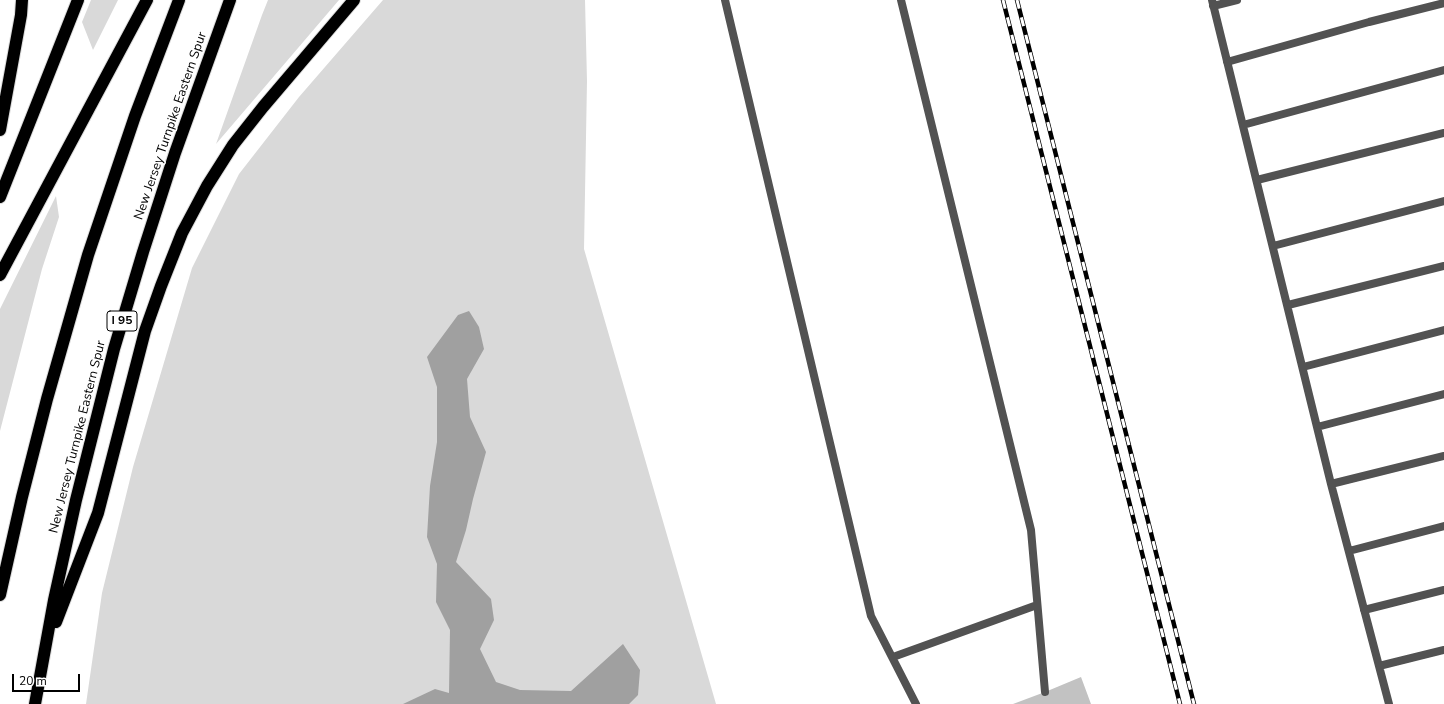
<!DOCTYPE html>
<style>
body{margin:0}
#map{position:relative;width:1444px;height:704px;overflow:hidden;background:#fff;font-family:"Nunito Sans",sans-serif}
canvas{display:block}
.scale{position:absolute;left:12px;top:674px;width:68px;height:18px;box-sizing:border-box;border:2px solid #000;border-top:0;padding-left:5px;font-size:12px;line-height:14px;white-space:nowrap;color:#000;-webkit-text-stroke:3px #fff;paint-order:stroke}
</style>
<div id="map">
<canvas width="1444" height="704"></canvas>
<div class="scale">20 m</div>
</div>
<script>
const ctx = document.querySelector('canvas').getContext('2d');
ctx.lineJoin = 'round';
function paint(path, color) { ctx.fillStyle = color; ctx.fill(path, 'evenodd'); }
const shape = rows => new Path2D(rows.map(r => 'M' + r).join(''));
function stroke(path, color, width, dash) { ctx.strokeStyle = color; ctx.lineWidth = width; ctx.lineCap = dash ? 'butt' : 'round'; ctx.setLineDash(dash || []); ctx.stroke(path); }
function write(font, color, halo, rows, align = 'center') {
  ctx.font = font + ' "Nunito Sans",sans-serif'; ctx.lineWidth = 3; ctx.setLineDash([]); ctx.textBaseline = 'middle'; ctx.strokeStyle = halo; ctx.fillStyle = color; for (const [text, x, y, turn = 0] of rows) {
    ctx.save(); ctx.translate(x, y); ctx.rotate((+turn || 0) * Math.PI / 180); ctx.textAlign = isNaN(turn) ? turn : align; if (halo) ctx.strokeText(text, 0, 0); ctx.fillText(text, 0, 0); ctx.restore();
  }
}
const green = shape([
 [91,0,118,0,93,50,82,22],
 [268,0,339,0,216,144,262,15],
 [383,0,585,0,587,81,584,249,716,704,86,704,102,593,133,467,192,268,239,174,299,97],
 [56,196,59,217,42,269,0,431,0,309]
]);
const water = shape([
 [469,311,479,327,484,349,467,379,470,417,486,452,473,499,466,530,456,562,491,599,494,620,480,649,496,682,520,690,571,691,623,644,640,670,638,695,629,704,403,704,435,689,449,693,450,630,436,602,437,564,427,537,430,486,437,442,437,387,427,357,458,315]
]);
const building = shape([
 [1081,677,1091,704,1013,704,1045,692]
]);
const service = shape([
 [725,0,871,616,916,704],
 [901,0,1031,530,1045,692],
 [1212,0,1331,484,1389,704],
 [1213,6,1237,0],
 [1227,62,1369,22,1444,3],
 [1243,125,1444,70],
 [1257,180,1444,133],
 [1273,246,1444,201],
 [1288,305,1444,266],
 [1303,367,1444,330],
 [1317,427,1444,394],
 [1331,484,1444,456],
 [1349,551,1444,526],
 [1364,610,1444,590],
 [893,657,1037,605],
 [1379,666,1444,650]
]);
const motorway = shape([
 [0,130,21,15,22,0],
 [0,197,78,0],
 [0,275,147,0],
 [0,595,22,497,47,399,88,255,135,116,179,0],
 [56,622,98,513,145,331,161,286,182,233,207,186,233,145,263,107,354,0],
 [35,704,54,600,76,500,114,349,143,252,175,153,230,0]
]);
const rail = shape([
 [1003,0,1180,704],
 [1017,0,1194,704]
]);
const shields = [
 [122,321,30]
];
const shieldNames = [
 ["I 95",122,321]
];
const streetNames = [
 ["New Jersey Turnpike Eastern Spur",171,126,-71],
 ["New Jersey Turnpike Eastern Spur",78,437,-76]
];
paint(green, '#d9d9d9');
paint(water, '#a0a0a0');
paint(building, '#c2c2c2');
stroke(motorway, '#dbdbdb', 14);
stroke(service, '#525252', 8);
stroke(motorway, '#000', 12);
stroke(rail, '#000', 4.5);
stroke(rail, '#fff', 3, [9]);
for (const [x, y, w] of shields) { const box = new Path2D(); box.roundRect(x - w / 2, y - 10, w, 20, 3); ctx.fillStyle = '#fff'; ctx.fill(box); stroke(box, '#000', 1); }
write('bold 12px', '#000', null, shieldNames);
write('13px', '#000', '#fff', streetNames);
</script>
